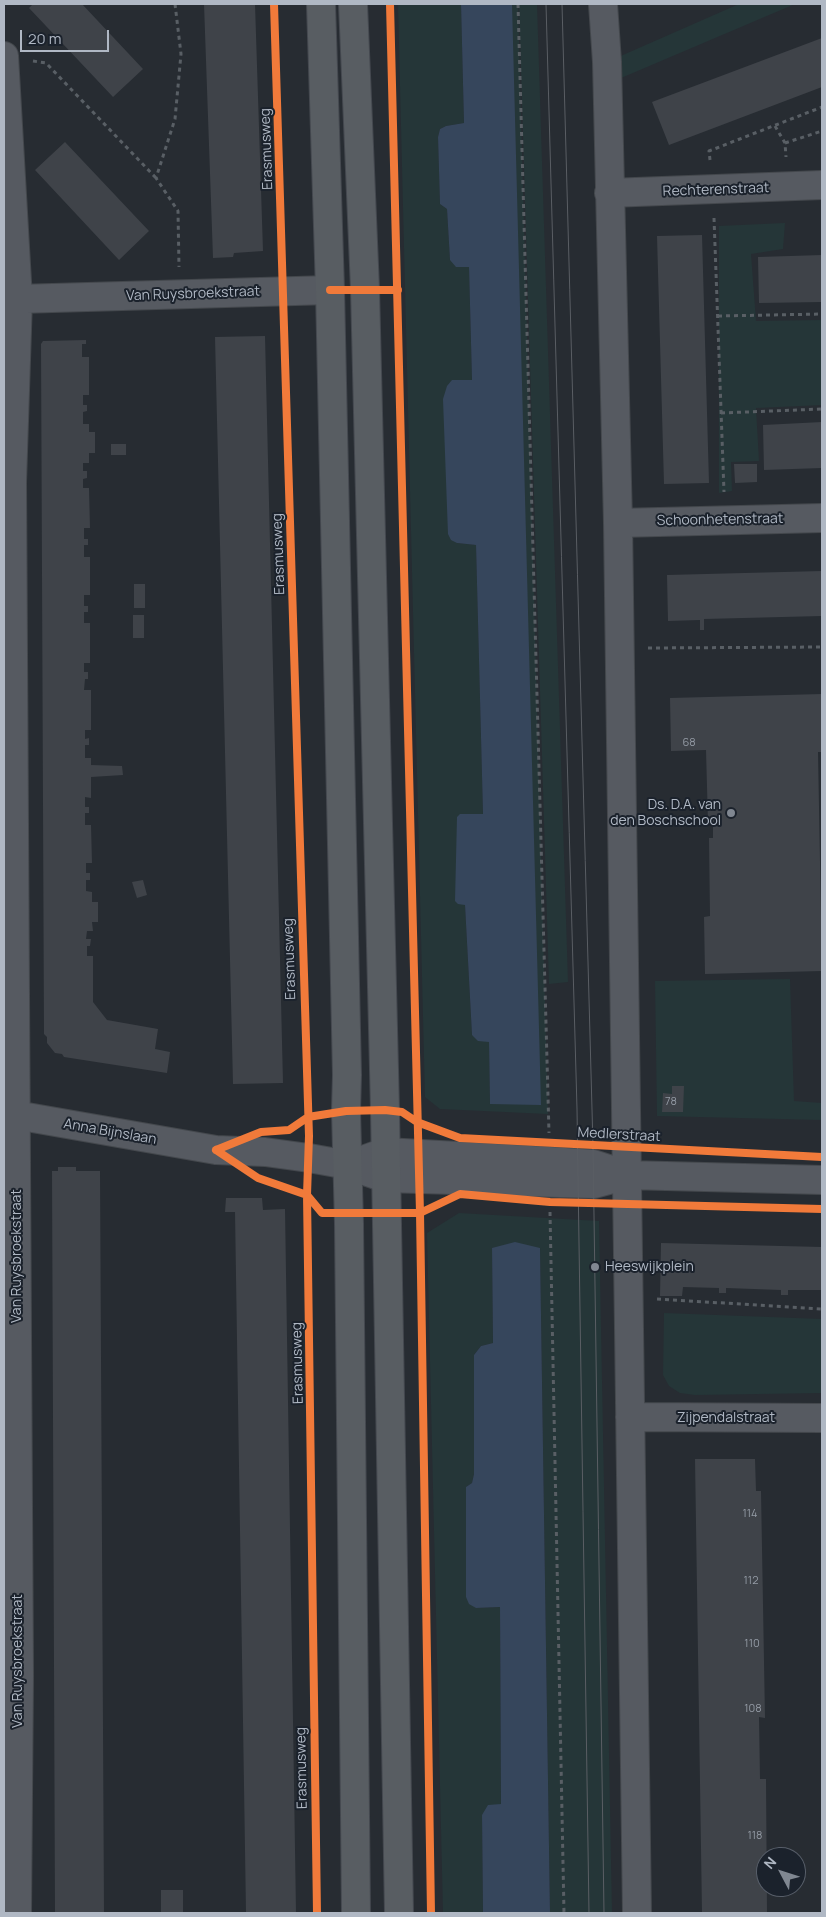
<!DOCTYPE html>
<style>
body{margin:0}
#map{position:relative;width:826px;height:1917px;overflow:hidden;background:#272c32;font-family:Manrope,sans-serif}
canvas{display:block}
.frame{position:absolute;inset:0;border:5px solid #b0b8c4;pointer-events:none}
.north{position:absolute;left:756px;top:1847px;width:50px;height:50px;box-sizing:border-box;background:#1b222c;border:1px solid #575e69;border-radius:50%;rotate:310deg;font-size:14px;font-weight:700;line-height:20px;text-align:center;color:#b0b8c4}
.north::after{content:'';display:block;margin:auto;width:18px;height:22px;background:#808791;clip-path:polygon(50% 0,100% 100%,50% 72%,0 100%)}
.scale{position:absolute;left:20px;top:30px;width:89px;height:22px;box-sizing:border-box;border:2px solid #b0b8c4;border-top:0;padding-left:6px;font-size:15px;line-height:18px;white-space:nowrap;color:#b0b8c4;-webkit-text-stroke:4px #1b222c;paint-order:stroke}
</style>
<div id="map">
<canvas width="826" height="1917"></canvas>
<div class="frame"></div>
<div class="north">N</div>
<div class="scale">20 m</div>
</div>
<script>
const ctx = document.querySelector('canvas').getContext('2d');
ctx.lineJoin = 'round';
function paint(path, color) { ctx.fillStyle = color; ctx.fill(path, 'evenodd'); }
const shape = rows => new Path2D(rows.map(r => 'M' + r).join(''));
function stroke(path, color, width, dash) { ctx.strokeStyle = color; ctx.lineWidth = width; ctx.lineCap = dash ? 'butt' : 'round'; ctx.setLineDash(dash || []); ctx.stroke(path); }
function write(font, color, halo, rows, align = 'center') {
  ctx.font = font + ' Manrope,sans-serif'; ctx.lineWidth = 4; ctx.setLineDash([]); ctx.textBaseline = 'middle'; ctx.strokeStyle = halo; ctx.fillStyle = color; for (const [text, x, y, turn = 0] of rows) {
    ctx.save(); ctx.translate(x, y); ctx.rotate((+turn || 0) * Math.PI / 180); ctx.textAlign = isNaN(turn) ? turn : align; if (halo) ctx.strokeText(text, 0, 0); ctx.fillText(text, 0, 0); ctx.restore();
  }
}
const green = shape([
 [398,4,461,4,464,123,446,126,440,129,438,137,440,204,447,209,450,260,469,266,472,380,457,543,476,545,483,814,460,814,472,1035,489,1041,490,1104,512,4,518,4,548,1114,440,1109,425,1097],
 [519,4,537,4,568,982,549,984],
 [739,4,795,4,607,84,607,62],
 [785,223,783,249,751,254,756,321,822,320,822,405,756,408,759,461,731,462,732,491,719,493,719,226],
 [790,979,794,1101,822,1103,822,1120,657,1116,655,981],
 [459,1213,599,1221,612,1913,550,1913,540,1249,492,1248,493,1343,481,1346,474,1355,474,1474,472,1483,466,1487,466,1597,476,1608,500,1607,501,1804,482,1815,483,1913,443,1913,427,1233],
 [664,1313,822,1319,822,1393,695,1395,680,1393,669,1386,663,1375]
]);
const water = shape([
 [461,4,512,4,541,1105,490,1104,489,1042,478,1041,472,1035,465,905,458,904,455,901,457,817,460,814,483,814,476,545,457,543,451,540,448,534,443,399,447,386,452,380,472,380,469,267,456,267,450,260,447,209,440,204,438,137,440,129,446,126,464,123],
 [515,1242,540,1248,550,1913,483,1913,482,1815,488,1805,501,1804,500,1607,476,1608,469,1604,466,1597,466,1487,472,1483,474,1474,474,1355,481,1346,493,1343,492,1248]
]);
const building = shape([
 [33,4,82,4,143,69,113,97,29,8],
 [204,4,255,4,263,251,234,253,233,257,213,258],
 [822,38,822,87,669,145,652,102],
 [65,142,149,231,119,260,35,170],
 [702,235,709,483,664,484,657,236],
 [822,255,822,302,759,303,758,257],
 [265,336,283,1083,233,1084,215,337],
 [86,340,86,344,82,344,82,357,89,357,89,395,83,395,83,405,87,405,87,411,83,412,83,424,89,424,89,432,95,432,95,453,89,453,89,463,83,463,83,471,87,471,87,478,83,479,83,488,89,488,90,528,84,528,84,539,88,539,88,545,84,545,84,557,90,557,90,595,84,595,84,606,88,606,88,612,84,612,84,623,90,623,90,663,84,663,84,672,88,672,88,679,85,679,84,690,91,690,91,730,85,730,85,739,89,738,89,745,85,745,85,758,91,758,91,765,122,766,123,775,91,777,91,798,85,797,85,807,89,807,89,813,85,813,85,825,91,825,92,863,86,863,86,873,90,873,90,880,86,880,86,891,92,892,92,902,98,902,98,922,92,922,93,931,87,931,86,939,91,939,90,946,87,946,87,956,93,956,93,1002,107,1020,158,1029,155,1049,170,1052,167,1073,64,1057,62,1054,55,1053,47,1043,47,1037,44,1034,41,344,43,341],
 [822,422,822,468,764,470,763,425],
 [111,444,126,444,126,455,111,455],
 [734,464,757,464,757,482,735,483],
 [822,571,822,616,704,619,704,630,700,630,700,620,668,621,667,575],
 [134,584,145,584,145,608,134,608],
 [133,615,144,615,144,638,133,638],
 [822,694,822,752,818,752,822,971,705,974,704,917,710,916,709,838,713,838,713,823,708,823,706,750,671,751,670,698],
 [143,880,147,895,137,898,132,882],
 [672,1086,684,1086,683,1112,662,1112,663,1093,672,1094],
 [58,1167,76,1167,76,1171,100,1171,104,1913,55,1913,52,1171,58,1171],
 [226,1198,262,1198,263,1210,285,1209,296,1913,246,1913,235,1212,225,1212],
 [661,1243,822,1247,822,1290,788,1290,788,1295,781,1295,781,1290,726,1288,726,1293,719,1293,719,1288,683,1287,682,1296,660,1296],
 [695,1459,755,1459,756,1491,761,1491,765,1718,759,1717,760,1779,766,1779,767,1913,702,1913],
 [161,1890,183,1890,183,1913,161,1913]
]);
const path = shape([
 [175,4,181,54,175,119,156,178,178,211,179,267],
 [518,4,549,1133],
 [33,61,46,63,156,178],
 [775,126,785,143,786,157],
 [785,143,822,131],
 [710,160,709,151,822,107],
 [714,218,724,492],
 [718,316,822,314],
 [721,413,822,409],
 [648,648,822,647],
 [821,840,822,840],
 [550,1212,564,1913],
 [657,1299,822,1309]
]);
const minor = shape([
 [603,4,607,62,618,523,637,1913],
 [4,56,18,299,12,482,19,1676,17,1913],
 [609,193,822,185],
 [18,299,330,290],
 [618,523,822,518],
 [4,1113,216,1150,265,1152,309,1158,348,1165,385,1178,594,1184,627,1175,822,1180],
 [363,1160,385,1152,549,1161,593,1164,627,1175],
 [630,1417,822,1418]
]);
const major = shape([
 [321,4,330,290,347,1075,346,1111,349,1224,356,1913],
 [353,4,365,289,385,1110,399,1913]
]);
const tram = shape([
 [546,4,577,1109,589,1913],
 [562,4,593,1146,604,1913]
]);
const cycleway = shape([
 [274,4,309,1136,307,1195,317,1913],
 [390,4,420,1213,431,1913],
 [330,290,398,290],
 [216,1150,258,1178,307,1195,322,1213,420,1213,460,1194,550,1202,822,1209],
 [216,1150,261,1132,289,1130,308,1117,346,1111,385,1110,402,1112,417,1122,460,1138,822,1157]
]);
const markers = [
 [731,813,5,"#808791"],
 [595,1267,5,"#808791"]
];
const numberNames = [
 ["68",689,743],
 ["78",671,1102],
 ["114",750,1514],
 ["112",751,1581],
 ["110",752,1644],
 ["108",753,1709],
 ["118",755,1836]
];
const streetNames = [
 ["Erasmusweg",267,149,-92],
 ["Rechterenstraat",716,190,-2],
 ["Van Ruysbroekstraat",193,294,-2],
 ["Schoonhetenstraat",720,520,-1],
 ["Erasmusweg",279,554,-92],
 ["Erasmusweg",290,959,-92],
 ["Anna Bijnslaan",110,1132,10],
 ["Medlerstraat",619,1135,3],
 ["Van Ruysbroekstraat",17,1256,-90],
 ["Erasmusweg",298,1363,-91],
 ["Zijpendalstraat",726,1418],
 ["Van Ruysbroekstraat",18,1661,-90],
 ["Erasmusweg",302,1768,-91]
];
const poiNames = [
 ["Ds. D.A. van",721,805],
 ["den Boschschool",721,821],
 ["Heeswijkplein",605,1267,"left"]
];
paint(green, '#253638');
paint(water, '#36465c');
paint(building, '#3f4349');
stroke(minor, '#44484d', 30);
stroke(major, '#44484f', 30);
stroke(path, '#595f65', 3, [4, 4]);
stroke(minor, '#565a61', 28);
stroke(major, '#585d62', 28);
stroke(tram, '#5a5e64', 1);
stroke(cycleway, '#f17a3a', 8);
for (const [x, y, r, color] of markers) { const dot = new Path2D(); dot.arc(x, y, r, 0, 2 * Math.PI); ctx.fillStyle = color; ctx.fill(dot); stroke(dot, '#1b222c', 2); }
write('11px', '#949ba5', null, numberNames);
write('14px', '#b0b8c4', '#1b222c', streetNames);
write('14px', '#b0b8c4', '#1b222c', poiNames, 'right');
</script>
